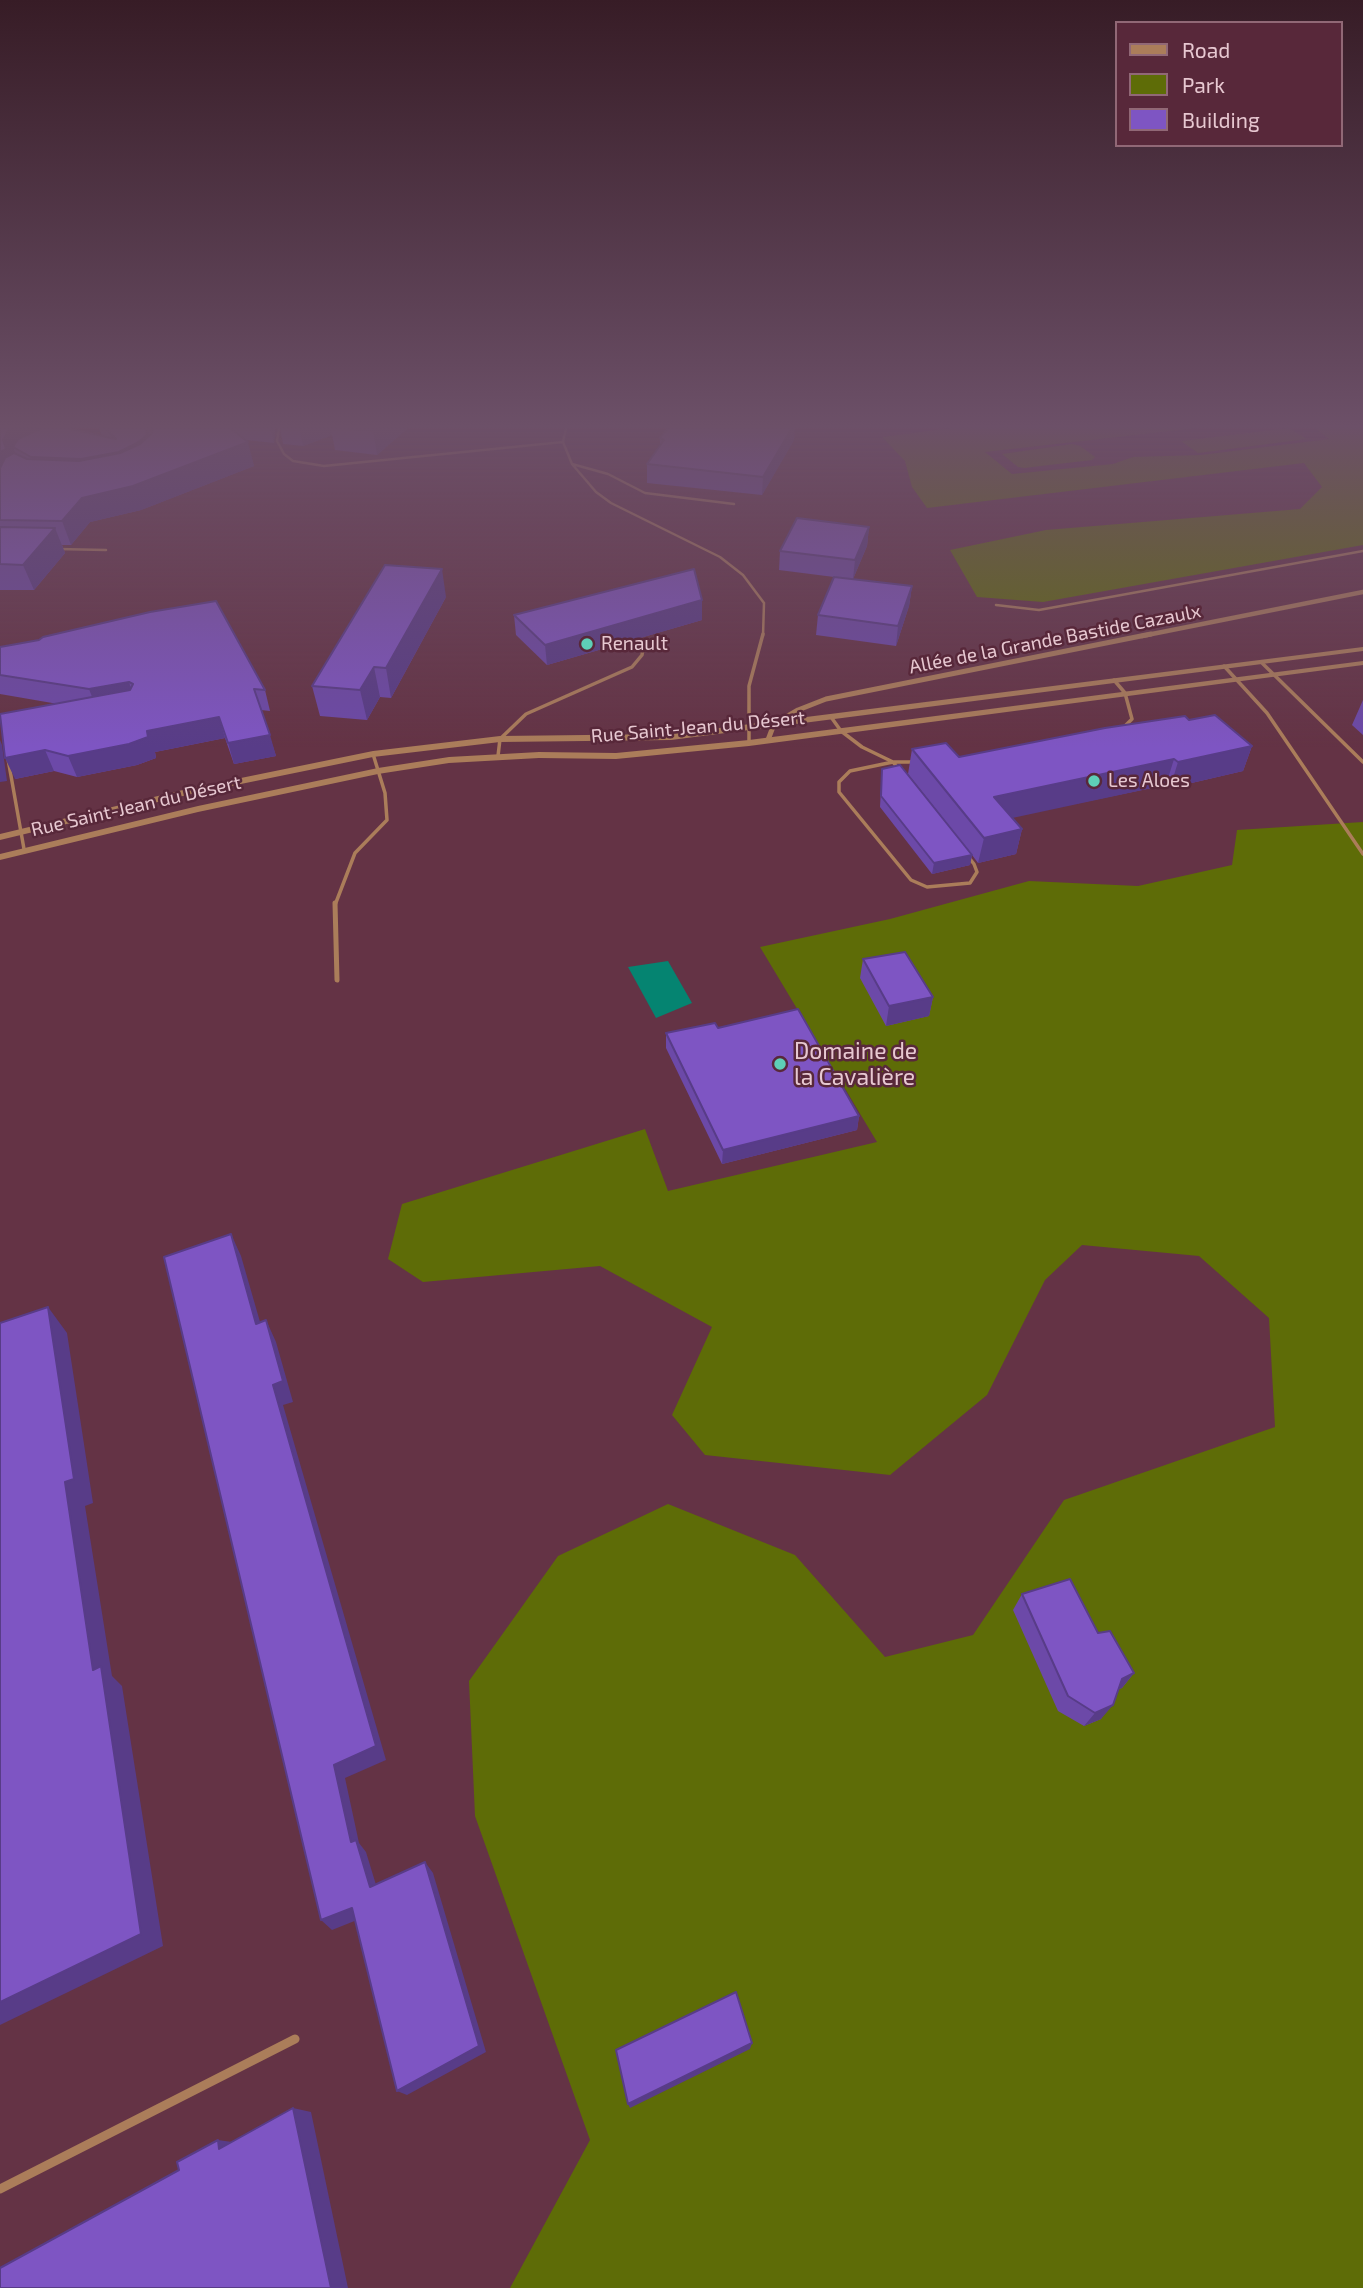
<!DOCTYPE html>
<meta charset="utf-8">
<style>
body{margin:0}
#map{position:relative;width:1363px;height:2288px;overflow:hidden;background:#643345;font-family:"Exo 2",sans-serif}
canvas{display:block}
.legend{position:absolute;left:1115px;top:21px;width:228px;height:126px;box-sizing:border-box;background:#58283a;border:2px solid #916876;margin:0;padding:9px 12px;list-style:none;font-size:21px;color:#e7c8d1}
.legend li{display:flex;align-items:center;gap:14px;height:35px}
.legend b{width:35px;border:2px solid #916876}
</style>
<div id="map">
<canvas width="1363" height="2288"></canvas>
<ul class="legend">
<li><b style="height:9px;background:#ab7d5a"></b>Road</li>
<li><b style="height:19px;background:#5e6c07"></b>Park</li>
<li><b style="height:19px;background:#7e55c3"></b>Building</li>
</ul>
</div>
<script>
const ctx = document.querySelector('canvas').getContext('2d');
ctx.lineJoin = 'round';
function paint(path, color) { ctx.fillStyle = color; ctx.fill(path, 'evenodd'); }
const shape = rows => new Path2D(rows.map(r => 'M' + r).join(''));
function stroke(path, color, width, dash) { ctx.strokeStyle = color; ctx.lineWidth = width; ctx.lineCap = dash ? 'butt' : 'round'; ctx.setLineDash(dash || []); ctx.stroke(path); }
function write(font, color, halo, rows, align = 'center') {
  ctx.font = font + ' "Exo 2",sans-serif'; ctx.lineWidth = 5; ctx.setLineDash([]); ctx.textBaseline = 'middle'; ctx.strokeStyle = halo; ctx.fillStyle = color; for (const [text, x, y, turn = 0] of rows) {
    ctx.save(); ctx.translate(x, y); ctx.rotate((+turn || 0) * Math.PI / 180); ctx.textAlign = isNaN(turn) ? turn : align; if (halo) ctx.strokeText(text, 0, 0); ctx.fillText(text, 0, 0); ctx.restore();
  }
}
const green = shape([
 [951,428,1198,428,985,452,1012,474,1113,464,1133,457,1201,455,1329,439,1315,428,1363,428,1363,545,1043,602,977,597,950,550,1046,530,1300,509,1322,487,1304,463,927,508,912,487,905,461,882,437],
 [1289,428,1307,439,1198,453,1181,441],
 [1072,444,1080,446,1095,457,1092,460,1024,468,1018,467,1002,454],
 [1363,822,1363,2288,510,2288,590,2140,475,1816,469,1681,558,1556,668,1504,795,1555,885,1657,973,1635,1064,1500,1275,1427,1269,1318,1199,1256,1082,1245,1045,1280,987,1395,890,1475,705,1455,672,1415,712,1327,600,1266,423,1282,388,1259,402,1204,645,1129,668,1191,877,1142,760,947,890,919,1029,881,1138,886,1232,865,1237,830]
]);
const water = shape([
 [668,961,692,1003,656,1018,628,967]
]);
const serviceFar3 = shape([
 [279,428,277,441,284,454,293,461,324,466,563,442],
 [566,428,563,442,572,464,596,492,611,503,720,557,743,575,764,603,763,636],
 [572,464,608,474,645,493,734,504],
 [57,549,106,550],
 [996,605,1039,610,1363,551]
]);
const serviceFar2 = shape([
 [1261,662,1363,762],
 [1224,666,1267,713,1363,854],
 [1114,680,1125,693,1132,719,1123,728],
 [831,717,841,731,862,747,893,762,914,762],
 [749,743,749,686,763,634],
 [498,756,500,739,526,714,632,667,642,655,644,643],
 [8,759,24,849],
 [893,762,974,864,977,872,970,883,927,887,911,880,839,792,839,782,850,771,893,762],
 [335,905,355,853,387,820,385,793,373,754]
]);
const serviceFar1 = shape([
 [335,903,337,980]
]);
const service = shape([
 [0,2189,295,2039]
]);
const minorFar1 = shape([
 [1142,636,1363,592]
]);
const minor = shape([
 [768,740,774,724,798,710,826,699,1151,634]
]);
const tertiary = shape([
 [1363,647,1363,651,671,740,500,742,373,757,187,795,0,840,0,834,187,789,373,751,500,736,671,734,1363,647],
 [1363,661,1363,665,749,746,616,759,539,758,449,763,378,774,198,812,0,860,0,854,198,806,378,768,449,757,539,752,616,753,749,740,1363,661]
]);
const wall = shape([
 [0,428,39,429,102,436,99,428,275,428,274,443,246,440,254,466,141,510,90,522,71,545,62,545,65,553,34,590,0,590],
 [280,428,408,428,377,455,335,450,332,435,303,446,283,444],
 [660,438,794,440,762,495,647,483,647,464,660,446],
 [869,527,867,546,853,579,912,586,909,606,896,646,816,635,818,615,834,577,779,570,780,551],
 [446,597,391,698,380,697,367,720,320,716,312,686],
 [702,600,702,620,547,665,516,635,514,615],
 [0,647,265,690,270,711,261,710,276,756,234,764,225,738,155,752,156,758,137,765,77,777,54,771,15,779,58,704,0,694],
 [1363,700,1363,735,1352,725],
 [1189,720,1252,746,1243,771,1170,788,1166,785,1012,817,1022,829,1016,854,978,863,972,855,970,865,932,874,880,807,882,769,953,831,908,774,912,749,959,757],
 [863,959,933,997,929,1016,886,1026,860,978],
 [718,1028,859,1116,857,1130,722,1164,666,1048,666,1033],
 [1022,1594,1134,1673,1122,1688,1118,1689,1101,1719,1084,1726,1058,1711,1013,1610]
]);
const shadedWall = shape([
 [11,428,38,428,42,438,13,447,16,455,0,493,0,452,3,440,9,429],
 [147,428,152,446,87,477,81,459],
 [270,428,275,428,274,443],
 [299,428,330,428,332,435,303,446],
 [377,428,408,428,377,455,373,431],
 [792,428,795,428,794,440,762,495,763,477],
 [248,442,254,466,141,510,90,522,71,545,62,521,82,498],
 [869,527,867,546,853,579,855,560],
 [55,528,65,553,34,590,23,565],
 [442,569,446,597,391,698,386,668],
 [912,586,909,606,896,646,898,626],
 [702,600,702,620,547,665,545,645],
 [374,667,380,697,367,720,360,690],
 [129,682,136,703,97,710,89,689],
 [219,717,225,738,155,752,156,758,137,765,77,777,68,756,147,731],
 [270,735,276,756,234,764,228,743],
 [0,740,2,745,7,781,0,782],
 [1252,746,1243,771,1170,788,1178,762],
 [45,750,54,771,15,779,5,758],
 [1174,759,1166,785,989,823,994,797],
 [1022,829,1016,854,978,863,984,838],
 [972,855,970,865,932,874,934,863],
 [933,997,929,1016,886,1026,889,1006],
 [859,1116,857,1130,722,1164,723,1150],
 [231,1234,241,1256,267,1346,256,1324],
 [48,1307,67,1333,93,1503,85,1506,112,1676,122,1686,163,1946,0,2025,0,2002,93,1670,65,1482],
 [266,1320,276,1342,293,1402,283,1405,386,1760,345,1778,359,1843,366,1852,380,1898,370,1887,351,1842,334,1765,273,1385],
 [1134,1673,1122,1688,1110,1693,1122,1679],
 [1113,1705,1101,1719,1084,1726,1095,1713],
 [425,1862,433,1873,486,2052,407,2095,397,2091],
 [352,1908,362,1918,332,1930,321,1920],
 [752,2043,750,2049,630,2108,628,2104],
 [293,2108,311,2112,348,2288,331,2288],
 [218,2140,239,2143,219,2149]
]);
const building = shape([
 [0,428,11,428,9,429,3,440,6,449,0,452,0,428],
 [42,428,66,428,116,439,105,428,146,428,147,435,137,443,119,452,81,459,31,457,13,447,18,439,42,428],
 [153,428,230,428,248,442,133,486,82,498,62,521,0,520,0,468,5,458,14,453,27,459,79,461,120,453,140,444,152,433,153,428],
 [337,428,377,428,373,431,337,428],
 [668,428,792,428,763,477,647,464,664,440,660,438,668,428],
 [797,518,869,527,855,560,780,551,797,518],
 [0,527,55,528,23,565,0,564,0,527],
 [385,565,442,569,386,668,374,667,360,690,312,686,385,565],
 [694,569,702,600,545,645,514,615,694,569],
 [834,577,912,586,898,626,818,615,834,577],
 [216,601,265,690,254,689,270,735,228,743,219,717,147,731,148,737,129,744,68,756,45,750,5,758,0,714,130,690,133,684,129,682,89,689,0,675,0,647,39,640,43,637,150,612,216,601],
 [1215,715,1252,746,1178,762,1174,759,994,797,1022,829,984,838,912,749,946,743,959,757,1105,728,1185,716,1189,720,1215,715],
 [900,765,972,855,934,863,881,796,882,769,900,765],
 [905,952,933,997,889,1006,863,959,905,952],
 [798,1009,859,1116,723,1150,666,1033,715,1023,718,1028,798,1009],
 [231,1234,256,1324,266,1320,283,1381,273,1385,376,1746,334,1765,351,1842,356,1840,370,1887,425,1862,479,2046,397,2091,352,1908,321,1920,164,1257,231,1234],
 [48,1307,74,1479,65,1482,93,1670,101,1666,141,1934,0,2002,0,1323,48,1307],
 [1070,1579,1098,1633,1110,1631,1134,1673,1122,1679,1113,1705,1095,1713,1068,1696,1022,1594,1070,1579],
 [736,1992,752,2043,628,2104,616,2050,736,1992],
 [293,2108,331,2288,0,2288,0,2268,179,2170,177,2162,218,2140,219,2149,293,2108]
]);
const markers = [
 [587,644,7,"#5eceb7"],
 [1094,781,7,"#5eceb7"],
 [780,1064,7,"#5eceb7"]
];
const farStreetnames = [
 ["Allée de la Grande Bastide Cazaulx",1055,639,-11],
 ["Rue Saint-Jean du Désert",698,727,-5],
 ["Rue Saint-Jean du Désert",136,806,-13]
];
const farPoinames = [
 ["Renault",601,644],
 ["Les Aloes",1108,781]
];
const poiNames = [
 ["Domaine de",794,1051],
 ["la Cavalière",794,1077]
];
paint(green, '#5e6c07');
paint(water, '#058471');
stroke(serviceFar3, '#ab7d5a', 2.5);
stroke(serviceFar2, '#ab7d5a', 3.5);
stroke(serviceFar1, '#ab7d5a', 5);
stroke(service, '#ab7d5a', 9);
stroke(minorFar1, '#ab7d5a', 4.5);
stroke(minor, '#ab7d5a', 5);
paint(tertiary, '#ab7d5a');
paint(wall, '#6c49a8');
paint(shadedWall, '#583c88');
paint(building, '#7e55c3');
stroke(building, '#583c88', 2);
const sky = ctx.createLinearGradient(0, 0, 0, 748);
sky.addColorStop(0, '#371c26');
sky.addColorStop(0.57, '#6c5068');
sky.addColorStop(1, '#6c506800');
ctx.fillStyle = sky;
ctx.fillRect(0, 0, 1363, 748);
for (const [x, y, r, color] of markers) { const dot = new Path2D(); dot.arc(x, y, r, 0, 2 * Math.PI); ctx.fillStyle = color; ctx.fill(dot); stroke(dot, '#58283a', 2.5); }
write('19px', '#e7c8d1', '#58283a', farStreetnames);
write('19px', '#e7c8d1', '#58283a', farPoinames, 'left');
write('23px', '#e7c8d1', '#58283a', poiNames, 'left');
</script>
